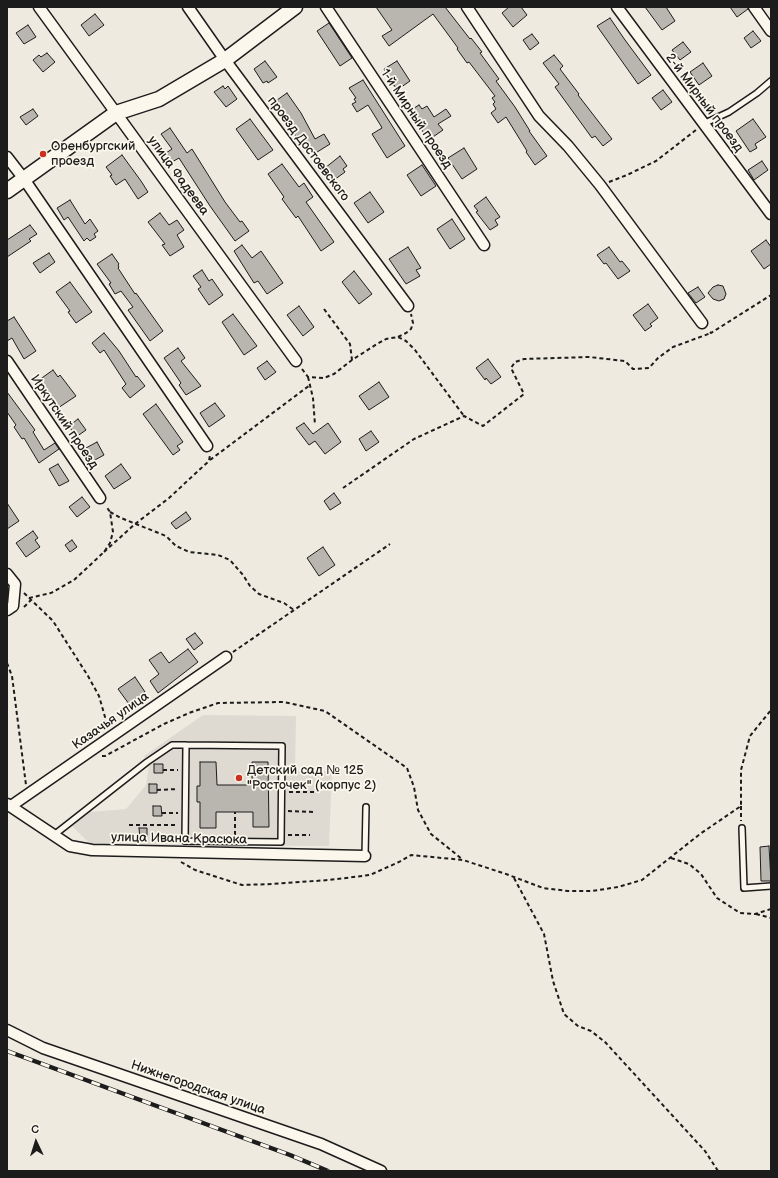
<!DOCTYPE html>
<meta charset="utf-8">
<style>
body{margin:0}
#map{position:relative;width:778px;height:1178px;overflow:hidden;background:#eeeadf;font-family:"Balsamiq Sans",sans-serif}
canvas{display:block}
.frame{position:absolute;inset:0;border:8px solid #1c1c1c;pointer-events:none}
.north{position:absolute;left:16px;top:1122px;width:40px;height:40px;-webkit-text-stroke:3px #fbf7ec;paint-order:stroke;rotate:356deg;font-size:11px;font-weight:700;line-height:16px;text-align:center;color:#1c1c1c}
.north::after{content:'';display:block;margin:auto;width:14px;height:18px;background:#1c1c1c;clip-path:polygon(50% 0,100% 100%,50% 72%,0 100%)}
</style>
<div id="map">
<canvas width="778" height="1178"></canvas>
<div class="frame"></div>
<div class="north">С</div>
</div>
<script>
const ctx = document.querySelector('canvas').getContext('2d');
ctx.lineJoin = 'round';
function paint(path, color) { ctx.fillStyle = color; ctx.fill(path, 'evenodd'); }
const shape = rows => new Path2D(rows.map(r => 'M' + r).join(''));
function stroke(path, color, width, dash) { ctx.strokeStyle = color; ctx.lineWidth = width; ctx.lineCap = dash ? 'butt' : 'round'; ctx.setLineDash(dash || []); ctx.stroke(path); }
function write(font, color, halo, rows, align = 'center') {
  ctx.font = font + ' "Balsamiq Sans",sans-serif'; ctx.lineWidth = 3.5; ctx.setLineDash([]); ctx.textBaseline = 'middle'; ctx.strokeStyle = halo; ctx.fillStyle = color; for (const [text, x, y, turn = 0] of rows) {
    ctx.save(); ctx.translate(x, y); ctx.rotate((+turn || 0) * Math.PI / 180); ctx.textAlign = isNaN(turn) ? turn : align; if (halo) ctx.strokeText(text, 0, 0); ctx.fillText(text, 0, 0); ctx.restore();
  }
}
const built = shape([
 [203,715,296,716,295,771,332,771,329,846,91,845,72,826,90,812,126,809,146,785,149,765,144,756]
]);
const building = shape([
 [376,7,445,7,470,39,471,38,482,52,480,53,499,79,496,81,515,107,530,131,529,131,547,156,535,165,526,152,527,151,506,117,498,123,491,113,496,109,493,104,495,102,492,98,495,96,469,62,467,63,457,49,458,48,433,14,389,46,382,36,392,30,376,7],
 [509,7,521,7,527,15,513,27,502,13,509,7],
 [645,7,666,7,675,21,662,30,645,7],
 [730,7,748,7,748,9,737,17,730,7],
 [95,14,104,25,89,36,81,25,95,14],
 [610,18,625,40,651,75,638,84,597,26,610,18],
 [329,23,352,58,340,66,317,31,329,23],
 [28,25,36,37,24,44,16,33,28,25],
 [753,31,761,41,751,48,744,38,753,31],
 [532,34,539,43,530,50,523,40,532,34],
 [683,42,691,52,680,60,672,50,683,42],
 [47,53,55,62,43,72,33,60,39,55,41,57,47,53],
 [554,55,563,66,560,69,579,94,578,95,612,139,603,146,595,136,592,138,555,87,559,84,543,63,554,55],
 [265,61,277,77,268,83,267,81,263,83,254,69,265,61],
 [397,61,410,81,397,90,394,85,393,86,386,75,387,74,384,69,397,61],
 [703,63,712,76,699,85,690,72,703,63],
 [363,80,405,146,387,158,372,134,382,128,381,126,368,105,357,112,352,104,356,102,354,99,356,98,349,88,363,80],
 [223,86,225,89,228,86,237,99,226,107,214,92,223,86],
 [663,90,672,102,661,110,652,98,663,90],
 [287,93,301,113,315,139,324,134,330,144,314,154,302,134,296,137,277,100,287,93],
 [419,105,422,109,427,106,434,117,446,109,451,116,438,124,443,130,430,139,427,135,426,136,412,116,414,114,411,110,419,105],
 [33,109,38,116,26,125,20,117,33,109],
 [250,119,273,150,258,160,236,129,250,119],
 [753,119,766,137,755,144,757,148,750,152,736,131,753,119],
 [170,128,187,153,192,149,225,202,240,222,242,221,249,231,235,241,210,206,179,158,172,162,166,153,172,149,161,134,170,128],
 [464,148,477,169,462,179,448,158,464,148],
 [122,155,141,181,148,192,138,199,125,179,116,185,110,176,112,175,106,167,122,155],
 [340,156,347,166,343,169,345,172,334,180,325,168,340,156],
 [762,161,768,170,754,180,748,170,762,161],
 [282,164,299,187,304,183,313,197,306,202,334,242,321,251,298,216,296,218,282,199,284,197,268,174,282,164],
 [422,165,436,186,421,196,407,175,422,165],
 [370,192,384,212,368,223,354,203,370,192],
 [486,197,500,217,495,220,498,225,490,230,476,212,478,211,474,206,486,197],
 [70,200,85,224,90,219,98,231,94,234,96,237,90,241,87,238,84,241,68,217,64,220,57,208,70,200],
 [160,213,169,225,177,220,184,230,177,235,184,247,170,256,162,245,165,244,148,222,160,213],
 [452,219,465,239,450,249,437,229,452,219],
 [30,225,37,234,29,239,31,241,7,257,7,240,30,225],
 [766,240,771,247,771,264,764,269,751,251,766,240],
 [242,245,252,258,261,251,283,283,267,294,258,281,254,283,234,251,242,245],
 [408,247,421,268,416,270,420,276,406,284,389,259,408,247],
 [609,247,620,262,622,261,630,271,618,279,606,263,604,264,597,255,609,247],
 [49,253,55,262,40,273,33,263,49,253],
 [112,254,119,264,118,265,119,267,118,268,135,294,136,293,163,331,150,341,128,310,133,307,121,291,115,294,109,284,111,283,97,264,112,254],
 [202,270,209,281,212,279,223,295,209,305,198,289,201,287,193,276,202,270],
 [354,271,372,294,359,304,342,282,354,271],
 [70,282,92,312,76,323,68,312,70,311,56,292,70,282],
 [718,285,723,286,726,294,724,299,719,301,713,299,708,293,713,287,718,285],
 [698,287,705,297,696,303,688,293,698,287],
 [648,304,658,318,650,324,652,326,645,331,633,315,648,304],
 [299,306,314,327,303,336,287,315,299,306],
 [233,314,257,346,244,355,222,322,233,314],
 [14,317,36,351,24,359,12,338,7,341,7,321,14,317],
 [104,333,119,351,136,377,137,376,145,386,130,398,122,388,126,384,104,350,100,353,92,343,104,333],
 [178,348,185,358,181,361,201,386,186,395,179,385,181,383,164,358,178,348],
 [488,359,501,377,491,384,486,378,485,380,476,368,488,359],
 [267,361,276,372,265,380,257,368,267,361],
 [53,370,58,377,60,375,76,396,58,408,39,380,53,370],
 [379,382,389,397,369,410,359,396,379,382],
 [7,392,35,430,33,432,44,450,55,443,59,449,39,463,24,438,22,439,14,427,16,425,7,412,7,392],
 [215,403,225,416,209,427,200,413,215,403],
 [156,404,183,442,177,446,180,450,173,455,143,414,156,404],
 [78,419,86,430,76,437,69,426,78,419],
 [304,423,313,434,328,423,341,442,325,454,315,441,309,445,296,428,304,423],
 [371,431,379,442,366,451,359,439,371,431],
 [97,442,104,455,93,461,86,448,97,442],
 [58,464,69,481,59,486,49,469,58,464],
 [121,464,131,478,114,489,105,476,121,464],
 [334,493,341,503,330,510,324,501,334,493],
 [82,497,90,507,77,517,69,507,82,497],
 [7,503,19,521,7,529,7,503],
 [186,512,191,519,176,529,171,523,186,512],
 [33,531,38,538,35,540,40,547,26,557,16,543,33,531],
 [72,540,77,547,70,552,65,545,72,540],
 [323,547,335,565,319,576,307,558,323,547],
 [195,633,203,643,194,650,186,639,195,633],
 [188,649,198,662,158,693,150,681,159,674,149,660,161,652,169,663,188,649],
 [135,677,145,692,129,704,118,689,135,677],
 [200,762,216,762,217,785,252,785,252,762,268,762,269,827,253,827,253,812,216,812,216,828,200,828,200,802,197,802,197,786,200,786,200,762],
 [154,764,163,764,163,773,154,773,154,764],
 [149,784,157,784,157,793,149,793,149,784],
 [153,806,161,806,162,816,153,816,153,806],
 [139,828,147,828,147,837,140,838,139,828],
 [769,846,771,881,761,881,760,847,769,846]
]);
const path = shape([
 [609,182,627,175,656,161,696,130],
 [324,309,350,344,352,360],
 [710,332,711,333,771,295],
 [398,337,406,333,411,329,413,323,411,314],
 [302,369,308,377,324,378,334,374,352,360,377,344,386,339,398,337,406,341,415,350,464,416],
 [308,377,313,398,315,425],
 [210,460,310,385],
 [343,488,414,439,464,416,483,426,524,394,511,368,515,362,524,359,589,357,625,361,633,369,649,368,658,358,673,347,711,333],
 [110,512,121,518,166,536,176,546,189,552,218,555,230,560,243,575,250,586,259,594,284,603,294,610],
 [104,552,135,524,169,498,197,472,209,461,210,455],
 [24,593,53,621,88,676,99,696,105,717,105,729],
 [29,598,51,593,74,580,104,552,110,543,113,532,110,512,106,506],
 [24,607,32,599],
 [233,652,390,544],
 [7,663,12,676,26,785],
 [102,756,105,756,164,724,189,713,218,703,284,702,325,711,407,768,414,787,418,810,431,834,462,859],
 [163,770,178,770],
 [157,790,178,789],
 [289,792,316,792],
 [741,806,741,821],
 [288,811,315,812],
 [162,813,178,813],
 [129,825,178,825],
 [235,835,235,812],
 [288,835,310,835],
 [671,858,689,864,701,874,717,898,740,913,755,914,771,909],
 [181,862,195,870,242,885,272,884,329,880,370,875,399,862,411,855,463,860,506,874,543,888,568,891,592,891,618,887,642,880,700,834,741,806,741,770,750,736,771,710],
 [514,878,544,934,553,981,564,1014,578,1026,591,1031,605,1042,705,1151,718,1171],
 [756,914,771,918]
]);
const lane = shape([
 [703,124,729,112,757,93,771,81],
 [742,828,744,888,771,886],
 [54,835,147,762,172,745,186,745,282,746,281,842,185,841,186,745],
 [365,856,366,807]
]);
const street = shape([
 [39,7,296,361],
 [188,7,225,60,408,306],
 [326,7,484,245],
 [467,7,539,116,568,146,600,185,702,323],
 [617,7,771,214],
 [754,7,771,31],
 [7,157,24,179,207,446],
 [7,361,100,498],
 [7,574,15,584,13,606,7,610],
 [7,804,70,846,92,850,365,856],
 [11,806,226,657],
 [7,1030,43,1048,321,1144,381,1171]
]);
const secondary = shape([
 [7,191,116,113,159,99,225,60,295,7]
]);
const rail = shape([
 [7,1051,290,1155,328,1171]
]);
const markers = [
 [43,154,4,"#c8321e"],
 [239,778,4,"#c8321e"]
];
const streetNames = [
 ["2-й Мирный проезд",704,103,53],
 ["1-й Мирный проезд",416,119,56],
 ["проезд Достоевского",308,149,53],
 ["улица Фадеева",178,176,54],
 ["Иркутский проезд",64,422,56],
 ["Казачья улица",111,721,-35],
 ["улица Ивана Красюка",179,839,1],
 ["Нижнегородская улица",198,1088,19]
];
const poiNames = [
 ["Оренбургский",51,147],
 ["проезд",51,162],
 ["Детский сад № 125",247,771],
 ["\"Росточек\" (корпус 2)",247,786]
];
paint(built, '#dedad1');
paint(building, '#b9b6af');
stroke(building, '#1c1c1c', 1);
stroke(lane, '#1c1c1c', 8);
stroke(street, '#1c1c1c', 13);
stroke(secondary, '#1c1c1c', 17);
stroke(path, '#1c1c1c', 2, [4, 3]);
stroke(lane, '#fbf7ec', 5);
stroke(street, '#fbf7ec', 10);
stroke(secondary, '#fbf7ec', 14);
stroke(rail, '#1c1c1c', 4.5);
stroke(rail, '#fbf7ec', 3, [9]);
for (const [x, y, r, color] of markers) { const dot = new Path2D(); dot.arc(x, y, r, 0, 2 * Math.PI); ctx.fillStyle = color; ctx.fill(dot); stroke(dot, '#fbf7ec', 1.5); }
write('13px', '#1c1c1c', '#fbf7ec', streetNames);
write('13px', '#1c1c1c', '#fbf7ec', poiNames, 'left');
</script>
